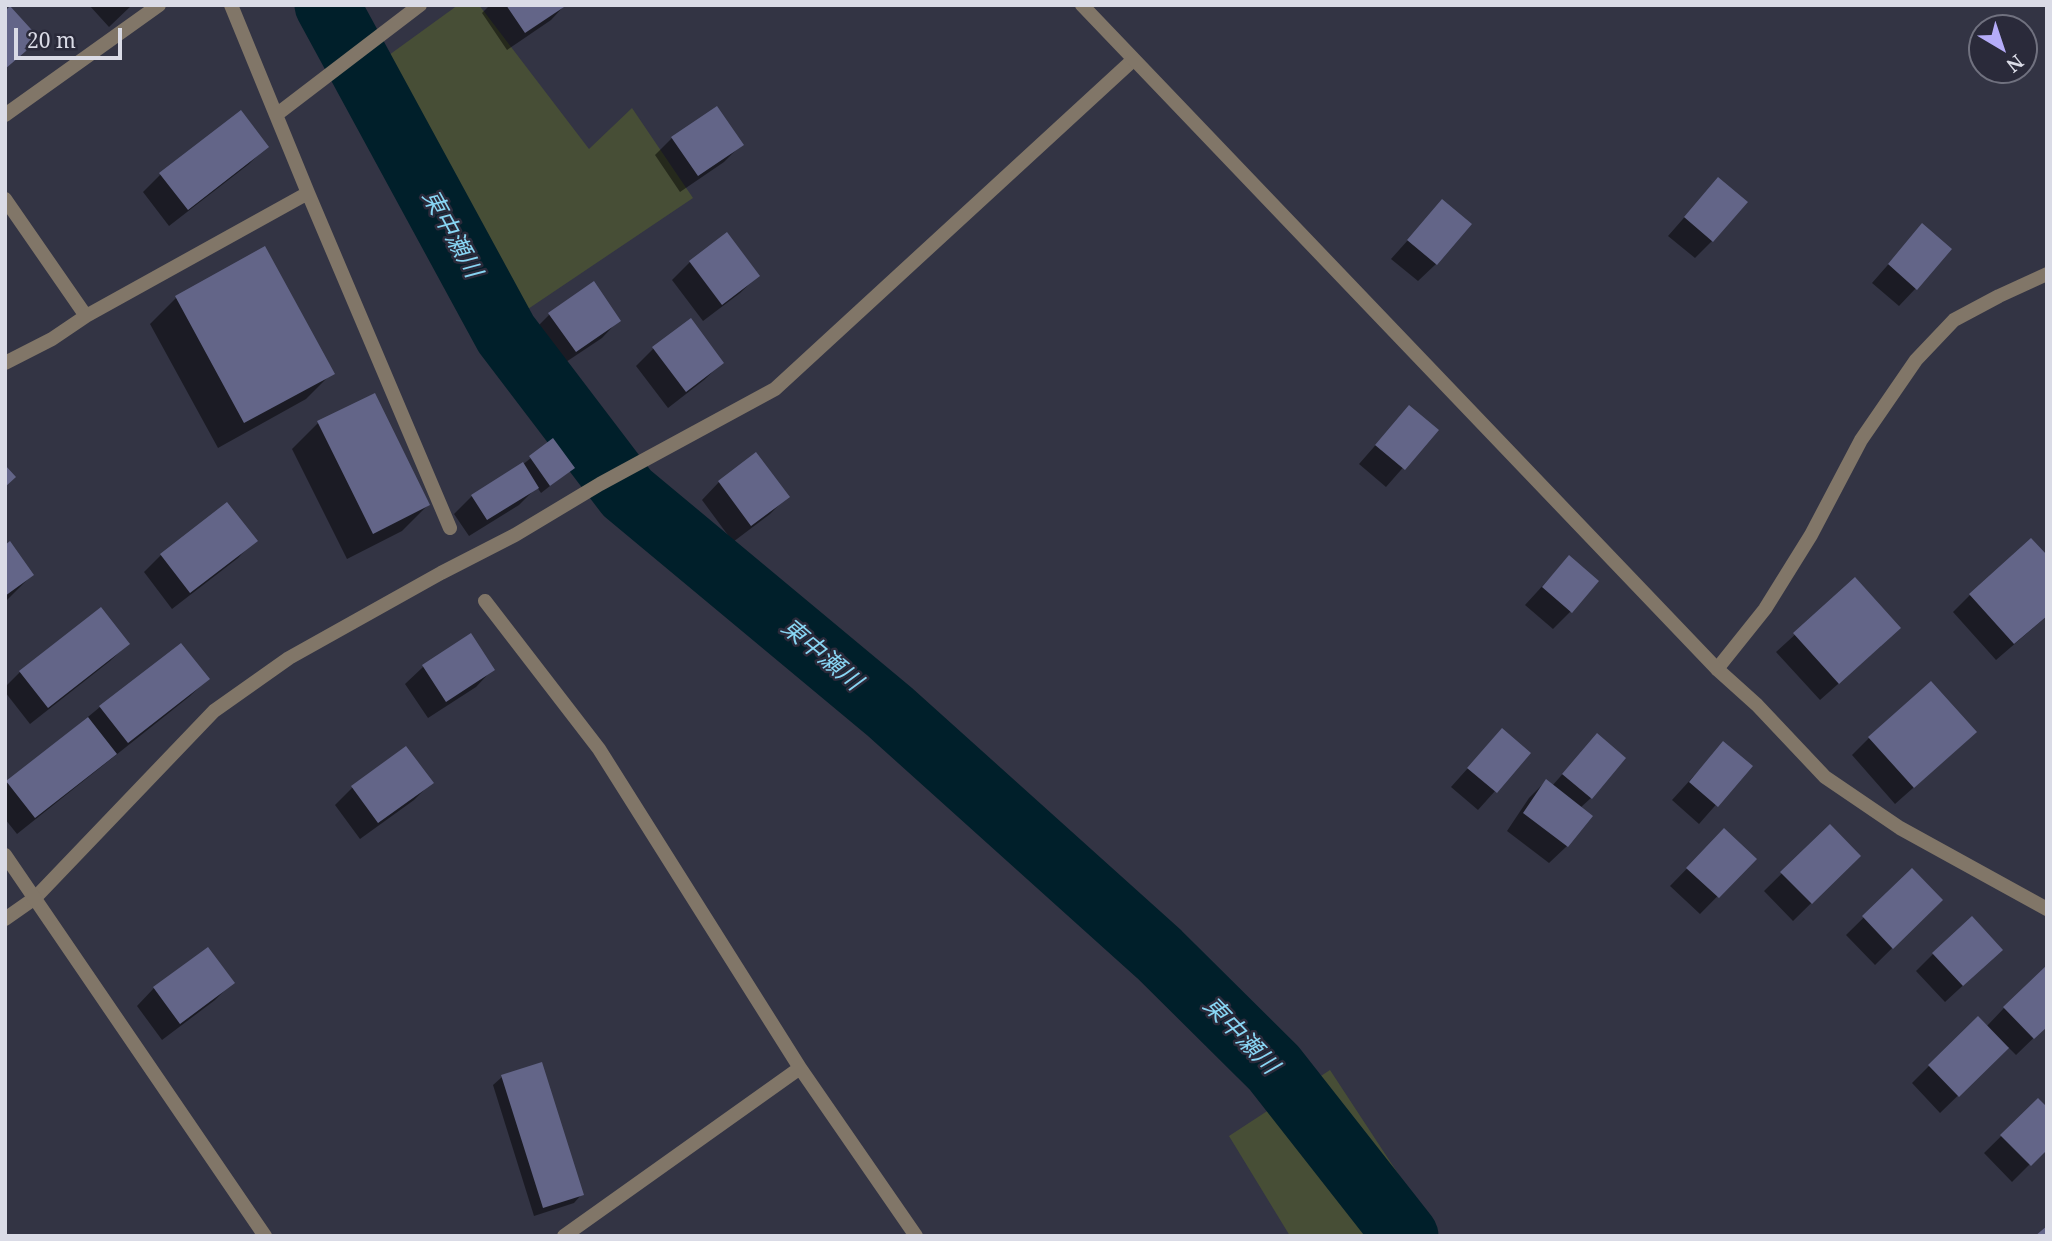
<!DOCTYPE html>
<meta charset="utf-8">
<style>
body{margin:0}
#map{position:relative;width:2052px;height:1241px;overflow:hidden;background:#333444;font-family:"Noto Serif",serif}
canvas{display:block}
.frame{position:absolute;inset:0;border:7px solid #dadbe6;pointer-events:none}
.north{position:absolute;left:1968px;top:14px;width:70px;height:70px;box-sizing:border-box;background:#2a2a3a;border:2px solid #70717f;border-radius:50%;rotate:141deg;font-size:19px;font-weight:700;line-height:28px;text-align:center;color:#dadbe6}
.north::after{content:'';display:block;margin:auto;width:24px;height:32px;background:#b5acf8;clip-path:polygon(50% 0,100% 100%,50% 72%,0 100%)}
.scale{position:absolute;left:14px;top:28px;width:108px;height:32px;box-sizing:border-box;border:4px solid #dadbe6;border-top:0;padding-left:9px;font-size:21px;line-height:24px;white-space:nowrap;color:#dadbe6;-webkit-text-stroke:5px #2a2a3a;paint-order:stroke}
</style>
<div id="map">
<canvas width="2052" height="1241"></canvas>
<div class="frame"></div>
<div class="north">N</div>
<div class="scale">20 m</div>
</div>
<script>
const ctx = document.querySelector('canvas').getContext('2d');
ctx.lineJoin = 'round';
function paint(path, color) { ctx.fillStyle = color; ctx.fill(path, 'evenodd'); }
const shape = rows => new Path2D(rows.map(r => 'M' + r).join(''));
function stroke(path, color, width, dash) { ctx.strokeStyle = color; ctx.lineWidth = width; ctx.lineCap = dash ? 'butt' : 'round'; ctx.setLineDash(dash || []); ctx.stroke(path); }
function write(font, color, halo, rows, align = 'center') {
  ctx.font = font + ' "Noto Serif","Noto Sans JP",serif'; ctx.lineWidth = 5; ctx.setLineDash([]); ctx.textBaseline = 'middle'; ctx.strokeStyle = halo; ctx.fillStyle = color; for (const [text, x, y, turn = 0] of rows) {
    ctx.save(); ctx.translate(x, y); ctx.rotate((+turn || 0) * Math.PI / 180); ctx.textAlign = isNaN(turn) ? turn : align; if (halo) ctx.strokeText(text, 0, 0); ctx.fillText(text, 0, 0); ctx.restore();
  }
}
const green = shape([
 [458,5,479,5,589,149,632,108,693,198,528,309,378,63],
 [1330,1070,1439,1236,1290,1236,1229,1136]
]);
const shadow = shape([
 [89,5,132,5,109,27],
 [490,5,565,5,551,20,507,50,482,13],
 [240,112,267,146,249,164,169,226,143,192,160,175],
 [672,138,741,145,724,162,680,192,655,155],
 [1718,179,1712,241,1695,258,1668,236],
 [1442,202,1436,264,1418,281,1391,259],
 [1922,226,1916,288,1899,306,1872,283],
 [727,235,758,276,740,293,703,321,672,280,690,262],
 [264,249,332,373,306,399,218,448,150,324,176,298],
 [550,314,619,320,602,338,557,368,532,332],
 [654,348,722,363,704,380,668,408,636,366],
 [1409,407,1436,430,1386,487,1359,464],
 [318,423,428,505,402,531,347,559,292,449],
 [553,440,573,468,541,493,537,487,519,505,469,536,454,514,472,496,521,466],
 [756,455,787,497,770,514,733,542,702,500,719,482],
 [255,540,238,558,172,609,144,572,161,555],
 [5,547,32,575,5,602],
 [1569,557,1571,611,1553,629,1525,605],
 [1855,580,1881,646,1820,700,1776,652],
 [1970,595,2047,616,1996,660,1953,612],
 [470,635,493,669,476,687,428,718,405,684,423,667],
 [128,644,110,661,30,724,5,692,5,687,20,672],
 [208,679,190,696,17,834,5,819,5,785,100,707],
 [1502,730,1529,753,1478,810,1451,787],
 [1597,735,1591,798,1580,808,1567,846,1549,863,1507,831,1529,798,1546,781,1552,786],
 [1869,738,1957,749,1895,804,1852,755],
 [1723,744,1750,766,1699,824,1672,800],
 [431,783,414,800,360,839,335,805,352,788],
 [1830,826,1859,856,1793,921,1764,891],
 [1707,848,1754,859,1700,914,1670,886],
 [1912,870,1941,900,1875,965,1846,935],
 [1933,954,1983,967,1945,1002,1916,971],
 [232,983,215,1000,162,1040,137,1006,154,988],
 [2004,1008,2047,1025,2016,1055,2008,1047,1940,1113,1912,1083,1977,1018,1986,1027],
 [502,1077,582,1194,574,1203,534,1216,493,1085],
 [2038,1100,2047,1147,2012,1182,1984,1153]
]);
const river = shape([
 [327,5,506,334,627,493,890,712,1159,954,1274,1068,1406,1236]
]);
const building = shape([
 [506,5,567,5,525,33],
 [10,6,40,39,5,69,5,11],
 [717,106,744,145,698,176,671,137],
 [241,110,269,147,188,210,159,173],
 [1718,177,1748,202,1713,242,1684,217],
 [1442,199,1472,224,1437,265,1407,240],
 [1922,223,1952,249,1917,290,1888,264],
 [727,232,760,276,722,305,689,261],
 [265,246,335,374,244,423,175,296],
 [594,281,621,321,576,352,548,313],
 [691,318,724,363,686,392,652,347],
 [375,393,430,505,373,534,317,421],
 [1409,405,1439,430,1405,470,1375,445],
 [553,438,575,468,550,486,529,456],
 [756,452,790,497,751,526,718,481],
 [523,462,539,488,487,520,471,495],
 [5,465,16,477,5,487],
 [227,502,258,541,190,593,160,554],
 [2031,538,2047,555,2047,616,2014,644,1969,594],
 [10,541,34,575,5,596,5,545],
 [1569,555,1599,581,1572,613,1542,587],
 [1855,577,1901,628,1839,684,1793,633],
 [101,607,130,644,48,708,19,671],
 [471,633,495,670,446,702,422,665],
 [181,643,210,679,128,743,99,706],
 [1931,681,1977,732,1914,788,1868,737],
 [88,717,117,754,35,818,6,781],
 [1502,728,1531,753,1497,793,1467,768],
 [1597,733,1626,758,1592,799,1562,774],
 [1723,741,1753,766,1718,807,1689,782],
 [406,746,434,783,378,823,351,786],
 [1546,779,1593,816,1568,847,1523,813],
 [1830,824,1861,856,1812,904,1780,872],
 [1724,828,1757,859,1719,898,1686,868],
 [1912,868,1943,900,1893,949,1862,916],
 [1972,916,2003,950,1963,986,1932,953],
 [208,947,235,983,180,1024,153,987],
 [2047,965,2047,1027,2034,1039,2003,1007],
 [1978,1016,2009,1048,1959,1097,1928,1065],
 [542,1062,584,1195,543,1208,501,1075],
 [2038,1098,2047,1107,2047,1150,2031,1166,2000,1135],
 [2047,1226,2047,1236,2035,1236]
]);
const minor = shape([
 [231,5,308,193,450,528],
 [5,115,159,5],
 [276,115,420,5],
 [5,199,86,316],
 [5,363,52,339,86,316,308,193],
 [485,601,599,749,800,1068,564,1236],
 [1717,669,1765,609,1811,535,1861,440,1916,360,1954,320,1999,296,2047,274],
 [5,919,35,898,214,711,289,658,441,573,515,535,600,484,775,389,1133,60],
 [800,1068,916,1236]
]);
const tertiary = shape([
 [1082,5,1717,669,1757,705,1825,777,1900,828,2047,909],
 [5,855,265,1236]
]);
const waterNames = [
 ["東中瀬川",451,234,61],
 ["東中瀬川",821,655,40],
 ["東中瀬川",1240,1036,46]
];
paint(green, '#474e36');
paint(shadow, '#0007');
stroke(river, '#001f2a', 65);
paint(building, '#636588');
stroke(minor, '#817668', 14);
stroke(tertiary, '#817668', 14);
write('italic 24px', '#88d5f3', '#2a2a3a', waterNames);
</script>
